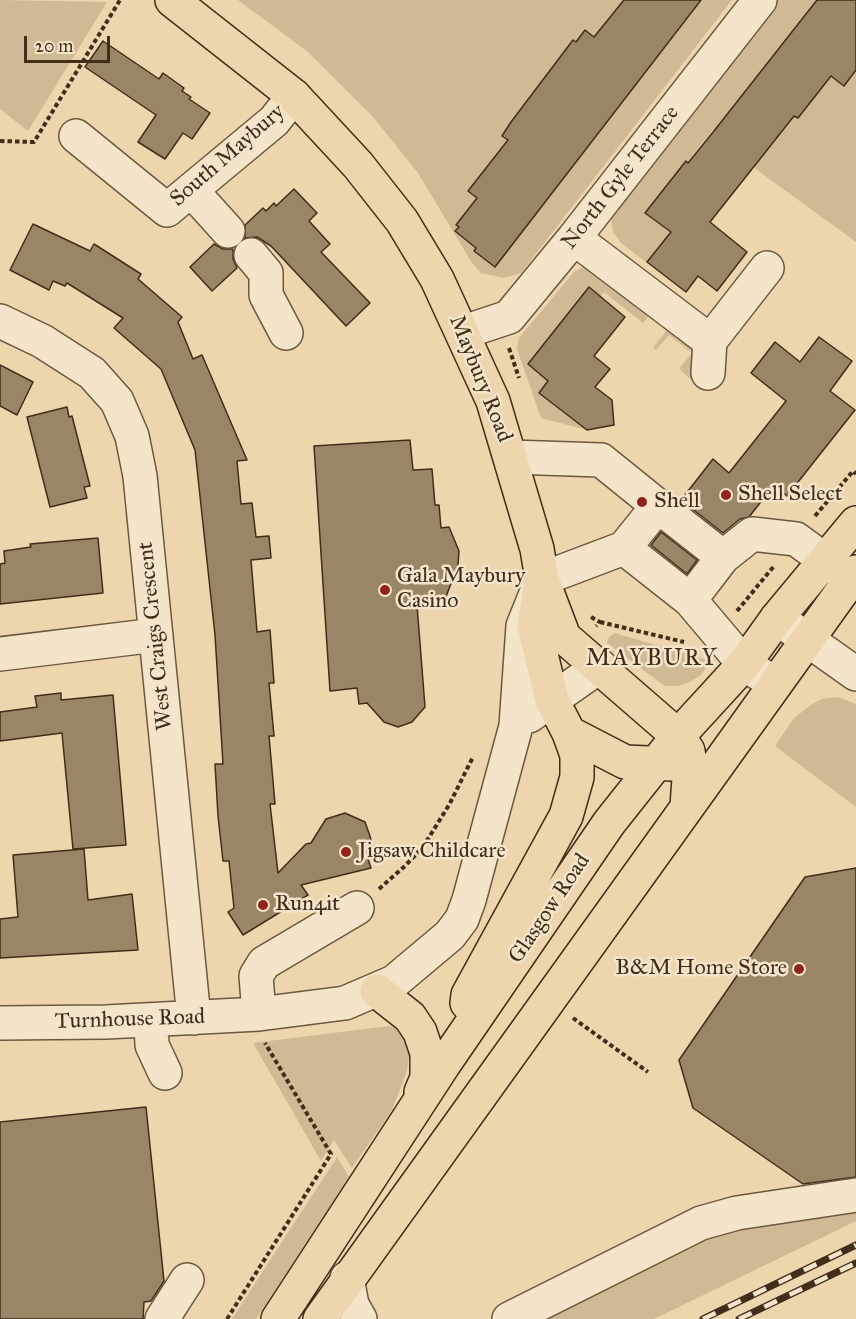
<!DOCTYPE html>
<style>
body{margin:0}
#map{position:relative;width:856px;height:1319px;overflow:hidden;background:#edd5ae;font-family:"IM FELL Great Primer",serif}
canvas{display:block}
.scale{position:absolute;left:24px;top:36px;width:86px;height:27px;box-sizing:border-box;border:3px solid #402e1a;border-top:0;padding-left:8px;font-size:18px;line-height:21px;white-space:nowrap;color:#402e1a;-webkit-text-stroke:4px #f3e4ca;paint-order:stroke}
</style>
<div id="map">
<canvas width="856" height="1319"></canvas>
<div class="scale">20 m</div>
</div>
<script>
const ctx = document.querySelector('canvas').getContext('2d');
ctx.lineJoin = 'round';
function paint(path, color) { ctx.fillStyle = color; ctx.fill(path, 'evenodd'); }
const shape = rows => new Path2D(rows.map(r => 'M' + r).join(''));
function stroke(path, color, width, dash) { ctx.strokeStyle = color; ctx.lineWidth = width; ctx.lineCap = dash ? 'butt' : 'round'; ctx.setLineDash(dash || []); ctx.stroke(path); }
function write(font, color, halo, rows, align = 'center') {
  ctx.font = font + ' "IM FELL Great Primer",serif'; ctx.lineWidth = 5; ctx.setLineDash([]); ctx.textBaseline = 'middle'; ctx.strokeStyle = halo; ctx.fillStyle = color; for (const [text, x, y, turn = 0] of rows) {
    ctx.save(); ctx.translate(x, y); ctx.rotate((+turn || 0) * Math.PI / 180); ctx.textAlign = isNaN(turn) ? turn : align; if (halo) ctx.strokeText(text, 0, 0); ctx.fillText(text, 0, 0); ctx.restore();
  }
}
const green = shape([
 [0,0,107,2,28,131,0,109],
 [238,0,732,0,521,273,503,278,481,273,472,263,418,173,373,117,308,52],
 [777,0,856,0,856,242,753,167,756,163,713,130,646,212,671,232,647,263,621,243,613,232,611,219,613,210],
 [586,265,648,317,643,323,604,292,600,297,589,288,528,364,548,381,539,393,587,430,541,418,517,349,519,338,574,272],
 [673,322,695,347,697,385,679,369,692,353,669,335,656,350,653,348],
 [615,633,711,661,701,675,690,682,678,686,665,686,607,643,609,637],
 [838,697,856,704,856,807,775,746,794,718,811,705,822,699],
 [389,1026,401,1030,410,1046,407,1071,392,1110,352,1168,334,1140,321,1161,253,1043],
 [337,1157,349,1177,256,1319,232,1319],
 [856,1195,856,1221,654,1319,509,1319,667,1239]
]);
const building = shape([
 [624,0,701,0,495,267,474,251,476,248,455,231,459,227,456,225,477,198,468,191,508,140,502,136,511,122,573,40,576,42,585,30,594,37,624,0],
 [817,0,856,0,856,70,844,86,831,76,798,118,794,116,710,222,747,252,717,291,698,276,686,292,647,262,671,232,645,213,686,161,688,163,714,131,817,0],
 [103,41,159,79,163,73,184,88,182,91,191,97,189,99,210,113,192,139,183,133,165,159,138,142,156,115,85,67,103,41],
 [294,189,317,213,309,221,330,244,321,252,370,303,346,326,271,246,257,237,245,238,245,225,263,208,266,211,274,203,276,206,294,189],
 [33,224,90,251,94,244,141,274,138,279,182,317,178,322,193,359,202,355,247,460,237,461,241,504,252,503,256,537,269,536,271,558,251,560,257,632,270,630,274,683,269,683,274,736,269,736,275,804,270,804,278,873,306,844,311,843,326,819,345,813,365,822,370,836,372,845,367,856,371,868,301,885,308,895,243,935,228,912,234,908,229,861,223,861,218,816,215,764,223,764,215,635,195,450,161,369,114,328,123,318,67,283,65,286,53,281,49,290,10,270,33,224],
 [214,244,223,249,233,249,233,259,237,268,212,291,190,267,214,244],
 [589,287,625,317,594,356,610,369,595,387,612,400,614,425,587,430,539,393,548,381,528,364,589,287],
 [819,337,852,361,830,391,855,410,787,496,774,485,749,517,740,519,723,533,681,500,713,459,729,473,786,401,751,373,775,342,800,362,819,337],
 [0,365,33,382,17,415,0,406,0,365],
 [67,407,69,417,72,416,90,486,84,487,87,498,50,507,27,417,67,407],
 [410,440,413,470,432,469,435,505,439,505,441,528,449,527,459,551,458,565,444,602,417,605,425,707,412,722,398,727,384,722,367,703,359,704,357,688,330,691,314,446,410,440],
 [661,532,697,560,687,574,651,545,661,532],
 [98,538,103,593,0,604,0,564,5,563,4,551,31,547,30,544,98,538],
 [61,693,61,700,113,695,126,845,73,849,62,733,0,741,0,712,37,707,35,696,61,693],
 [84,849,88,900,132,894,138,950,0,958,0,919,18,917,13,855,84,849],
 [856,868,856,1177,803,1184,693,1108,679,1060,805,877,856,868],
 [146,1107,164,1281,151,1301,144,1302,143,1319,0,1319,0,1122,146,1107]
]);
const path = shape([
 [0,141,34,142,120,0],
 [509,348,519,378],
 [815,516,853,471,856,474],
 [737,611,774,566],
 [591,617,600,622,596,626],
 [600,622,684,642],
 [379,889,405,866,423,847,449,805,473,757],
 [573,1018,648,1072],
 [227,1319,331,1154,265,1043]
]);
const minor = shape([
 [76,136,167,210,274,121,294,96],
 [191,190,228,231],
 [574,238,710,341],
 [251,255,266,273,266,295,286,333],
 [0,321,42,341,92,373,117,401,132,436,140,476,194,1018],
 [464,332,509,317,574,238,760,0],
 [708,373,710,341,767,268],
 [511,457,601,460,658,506],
 [624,548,690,600,744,664,774,683],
 [690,600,723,557,752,534,796,539,848,577],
 [777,618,856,674],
 [0,654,156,635],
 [529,716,600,666],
 [259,1014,256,976,264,963,357,908],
 [151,1020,152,1045,165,1073],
 [0,1023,106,1022,259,1014,345,1003,394,982,450,935,462,919,469,900,516,726,523,626,542,579,624,548,658,506,723,557],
 [347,1278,352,1305,360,1319],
 [162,1319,187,1280],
 [509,1319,701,1223,737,1213,856,1195]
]);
const major = shape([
 [172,0,294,96,358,165,402,221,437,279,493,401,537,549,542,579,564,637,678,736,688,751,690,764,687,807],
 [569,733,625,762,672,764],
 [377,991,410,1017,420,1032,427,1053,427,1078,421,1092],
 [467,1003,468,995,566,816,577,777,577,755,569,733,552,700,534,625,541,582],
 [278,1319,444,1064,609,823,678,736,744,664,777,618,856,523],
 [320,1319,856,572]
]);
const rail = shape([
 [703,1319,856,1245],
 [739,1319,856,1263]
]);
const markers = [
 [726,495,6,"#8f2418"],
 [642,502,6,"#8f2418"],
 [385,590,6,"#8f2418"],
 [346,852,6,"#8f2418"],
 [263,905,6,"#8f2418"],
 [799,969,6,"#8f2418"]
];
const streetNames = [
 ["South Maybury",228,156,-41],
 ["North Gyle Terrace",621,178,-52],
 ["Maybury Road",480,379,68],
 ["West Craigs Crescent",156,636,-96],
 ["Glasgow Road",550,909,-56],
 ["Turnhouse Road",130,1020,-2]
];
const poiNames = [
 ["Shell Select",738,495],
 ["Shell",654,502],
 ["Gala Maybury",397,577],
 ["Casino",397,602],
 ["Jigsaw Childcare",358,852],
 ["Run4it",275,905],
 ["B&M Home Store",787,969,"right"]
];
const neighbourhoodNames = [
 ["MAYBURY",652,659]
];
paint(green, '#d0b995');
paint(building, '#9a8567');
stroke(building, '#402e1a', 1.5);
stroke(minor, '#6b583f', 36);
stroke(major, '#402e1a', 36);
stroke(path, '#402e1a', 4, [4.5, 3]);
stroke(minor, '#f3e4ca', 33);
stroke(major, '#edd5ae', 33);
stroke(rail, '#402e1a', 7);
stroke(rail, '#f3e4ca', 4.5, [14]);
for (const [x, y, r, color] of markers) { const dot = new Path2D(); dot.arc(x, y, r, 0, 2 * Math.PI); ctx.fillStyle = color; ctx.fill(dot); stroke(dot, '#f3e4ca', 2); }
write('22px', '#402e1a', '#f3e4ca', streetNames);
write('22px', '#402e1a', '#f3e4ca', poiNames, 'left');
ctx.letterSpacing = '1.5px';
write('24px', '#402e1a', '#f3e4ca', neighbourhoodNames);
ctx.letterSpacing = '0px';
</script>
